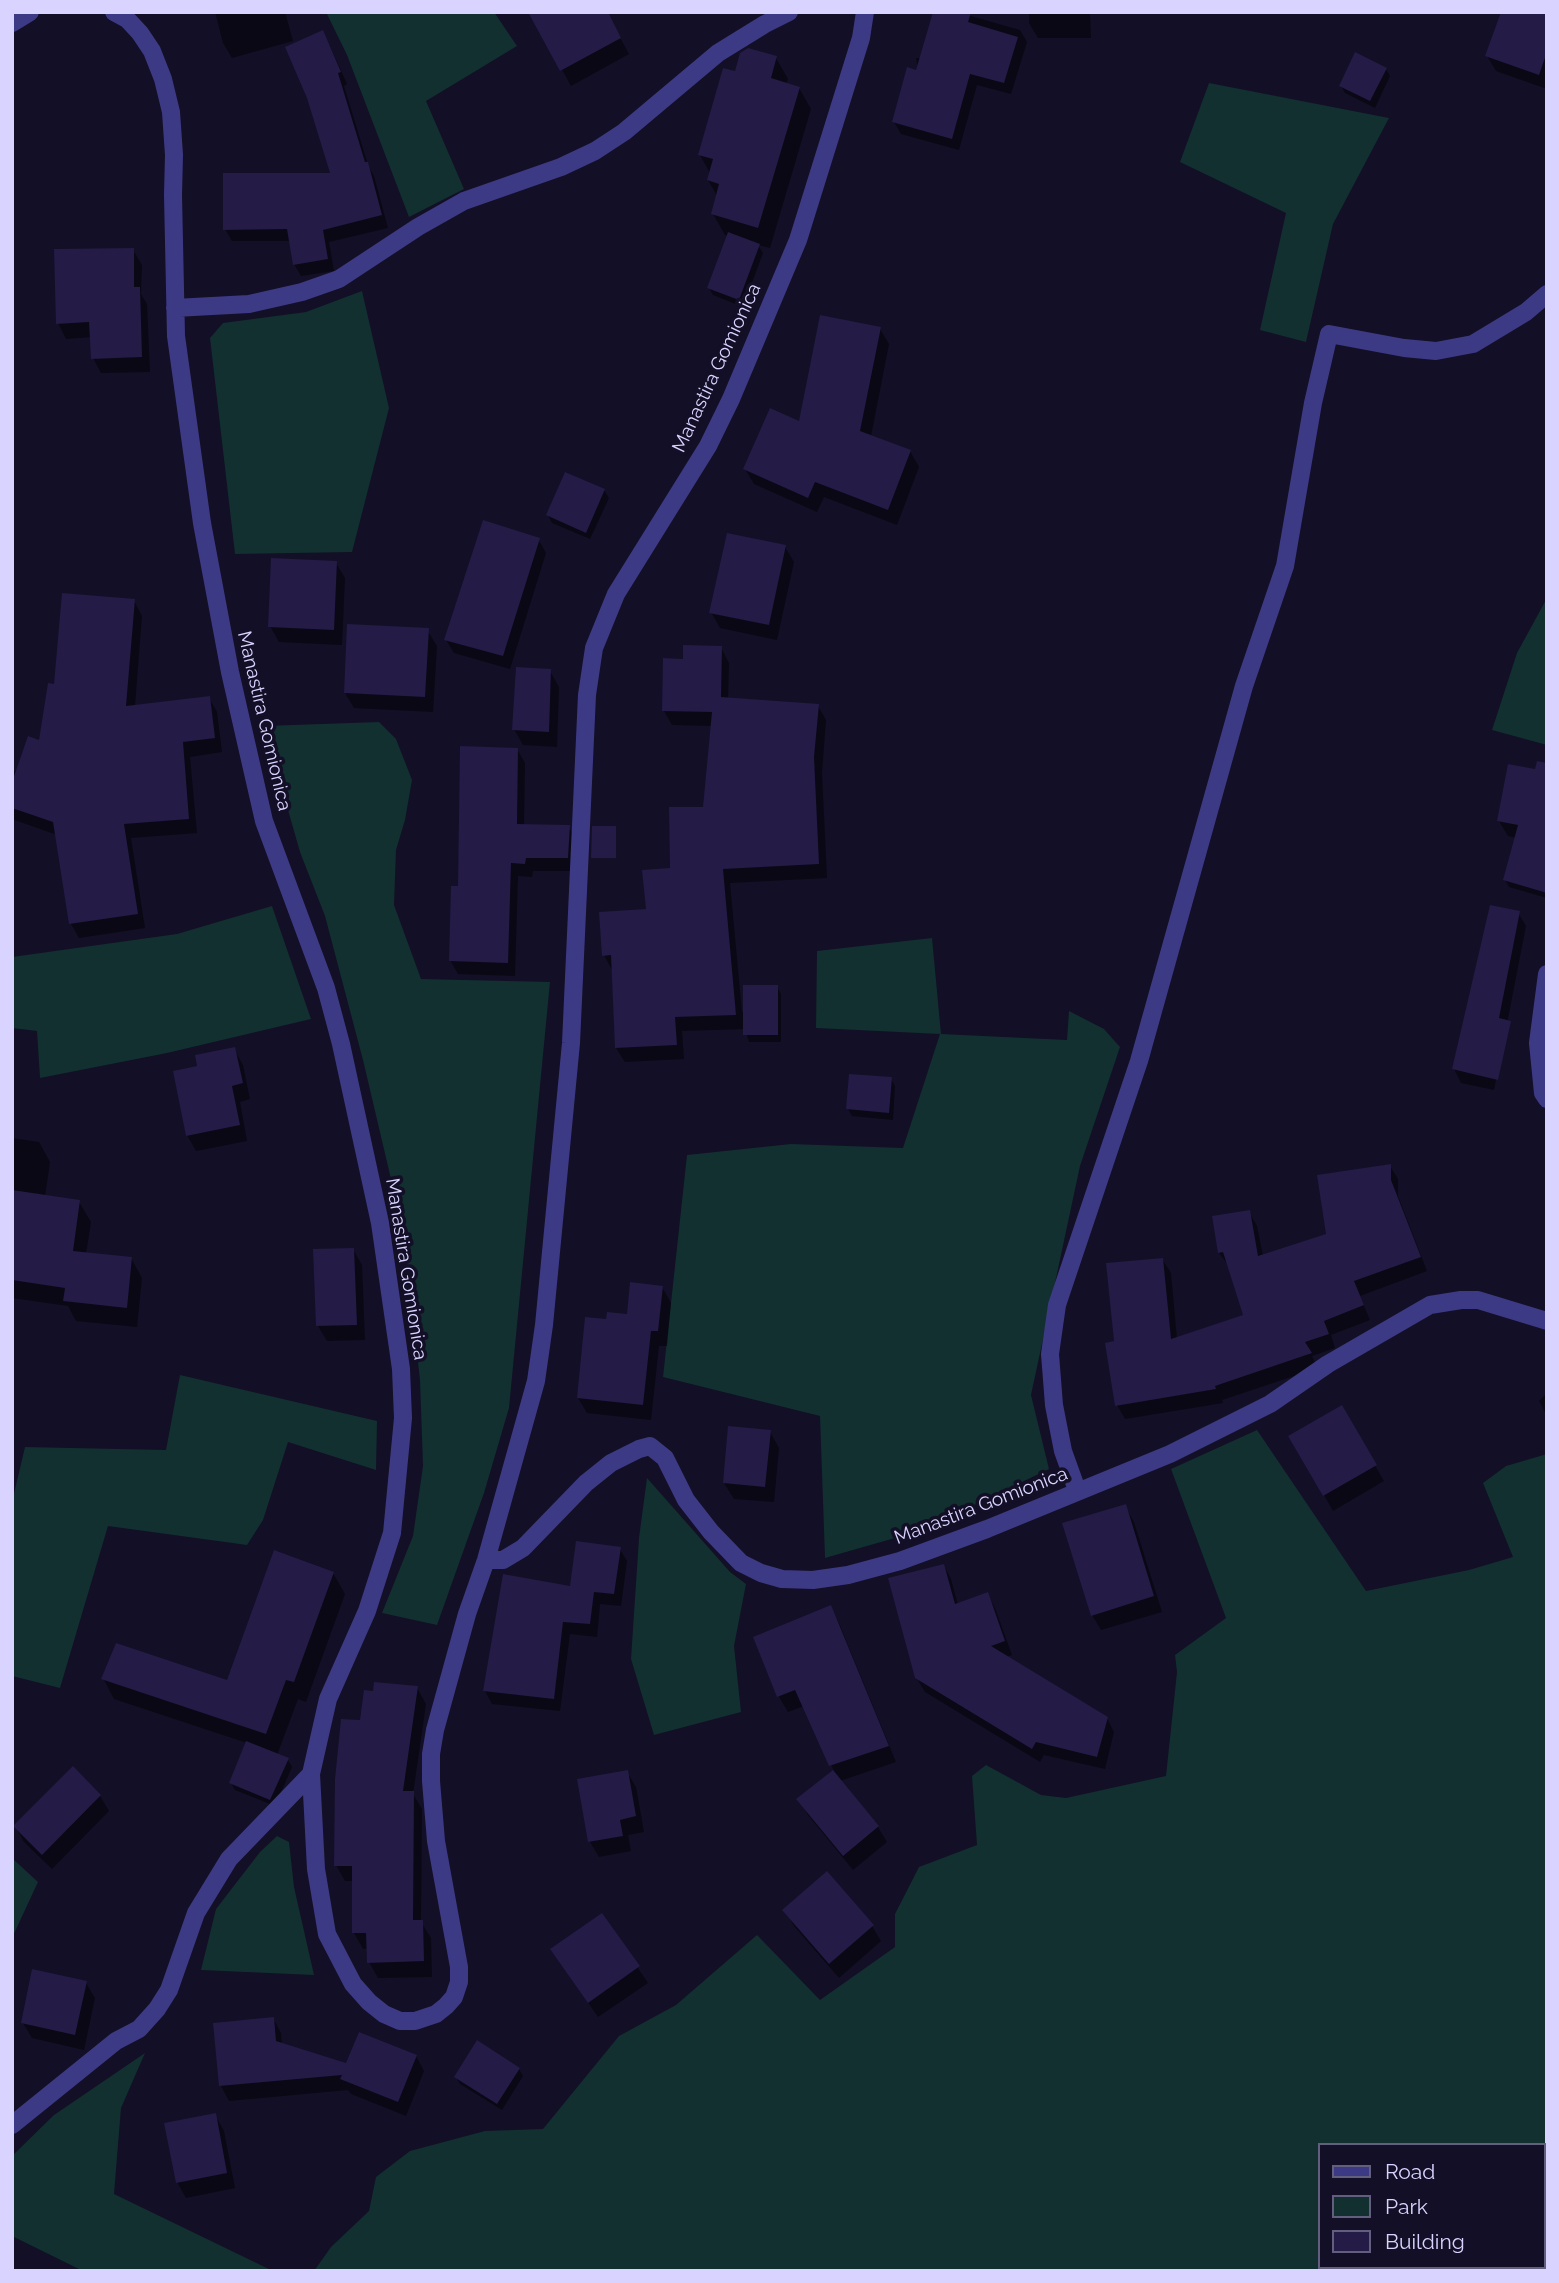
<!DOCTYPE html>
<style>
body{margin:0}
#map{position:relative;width:1559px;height:2283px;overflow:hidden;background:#130f26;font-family:Raleway,sans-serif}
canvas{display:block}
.frame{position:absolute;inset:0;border:14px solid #d9d4ff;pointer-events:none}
.legend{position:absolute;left:1318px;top:2143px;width:228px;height:126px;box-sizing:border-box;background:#130f26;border:2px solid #625e7d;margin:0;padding:9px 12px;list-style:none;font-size:21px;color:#d9d4ff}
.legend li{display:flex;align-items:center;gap:14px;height:35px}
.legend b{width:35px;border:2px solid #625e7d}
</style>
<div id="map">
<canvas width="1559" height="2283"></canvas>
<div class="frame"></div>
<ul class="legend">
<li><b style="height:9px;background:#3d3a85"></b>Road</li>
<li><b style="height:19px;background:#12302f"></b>Park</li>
<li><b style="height:19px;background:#241b47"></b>Building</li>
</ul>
</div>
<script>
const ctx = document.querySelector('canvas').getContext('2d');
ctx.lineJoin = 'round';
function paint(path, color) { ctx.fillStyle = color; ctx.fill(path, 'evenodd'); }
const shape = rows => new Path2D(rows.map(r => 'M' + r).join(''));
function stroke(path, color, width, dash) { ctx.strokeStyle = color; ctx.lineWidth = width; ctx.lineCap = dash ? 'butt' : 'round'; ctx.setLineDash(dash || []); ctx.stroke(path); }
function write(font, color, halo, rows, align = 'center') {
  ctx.font = font + ' Raleway,sans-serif'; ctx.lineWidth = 7; ctx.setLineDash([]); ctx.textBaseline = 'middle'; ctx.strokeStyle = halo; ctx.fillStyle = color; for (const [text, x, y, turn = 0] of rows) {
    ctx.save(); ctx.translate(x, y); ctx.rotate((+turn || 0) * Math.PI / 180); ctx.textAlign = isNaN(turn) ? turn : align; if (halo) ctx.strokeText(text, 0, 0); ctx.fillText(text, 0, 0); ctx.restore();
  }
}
const green = shape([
 [326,12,494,12,517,46,426,101,464,189,409,217,347,55],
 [1209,83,1389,118,1333,224,1306,342,1260,330,1286,213,1180,162],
 [362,291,389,408,352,552,235,554,210,338,223,323,306,312],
 [1547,598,1547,745,1492,730,1517,653],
 [379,722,396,739,412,780,405,820,396,850,394,905,421,979,550,982,509,1408,484,1493,437,1625,382,1613,413,1536,423,1466,420,1380,403,1230,363,1060,325,916,300,852,264,726],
 [272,906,311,1019,167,1053,40,1078,37,1031,12,1028,12,957,177,934],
 [932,938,941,1034,1067,1040,1069,1011,1104,1029,1120,1047,1080,1166,1031,1395,1049,1469,923,1530,825,1558,820,1416,663,1377,687,1155,791,1144,903,1148,940,1034,816,1028,817,951],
 [180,1375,377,1421,376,1470,288,1442,263,1520,247,1545,108,1526,60,1688,12,1676,12,1502,25,1447,166,1450],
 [1257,1430,1366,1591,1469,1570,1513,1557,1483,1483,1506,1466,1547,1454,1547,2271,314,2271,331,2247,369,2211,376,2177,410,2151,485,2131,543,2129,619,2036,676,2005,757,1935,820,2000,895,1947,895,1914,919,1867,977,1845,972,1776,986,1765,1041,1795,1066,1798,1166,1776,1177,1672,1175,1655,1226,1618,1171,1469],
 [1319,2145,1543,2145,1543,2267,1319,2267],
 [647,1478,730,1572,746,1584,734,1646,741,1712,654,1735,631,1659,639,1538],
 [277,1836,289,1842,294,1887,314,1975,201,1970,216,1909,260,1852],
 [12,1858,38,1882,12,1938],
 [145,2053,121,2108,114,2194,273,2271,83,2271,12,2236,12,2156,54,2115]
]);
const shadow = shape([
 [215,12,285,12,293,41,232,58,223,43],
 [527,12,606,12,629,54,571,86,531,13],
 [957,12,1020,30,1027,42,1011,94,977,85,959,150,901,134,894,122,919,74,916,58,930,58],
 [1029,12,1090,12,1091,38,1038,38,1029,23],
 [1547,12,1547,89,1496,71,1487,56],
 [329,44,347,84,344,86,368,165,374,176,388,228,329,242,334,271,301,276,294,264,290,241,232,241,225,229,333,175],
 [776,58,788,79,786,84,799,88,811,109,770,248,758,245,763,253,743,307,713,295,709,288,728,236,725,235,713,214,717,196,708,180,710,173,700,155,736,74],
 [1386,69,1390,76,1375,108,1345,93,1341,86],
 [133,250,142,265,141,294,147,304,150,372,101,373,93,358,92,337,66,339,58,323],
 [880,329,889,344,871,436,910,451,919,467,897,525,824,497,817,512,754,484,745,469,800,423],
 [604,490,609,498,590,539,552,523,548,515],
 [538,539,546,553,510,669,454,653,446,640],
 [785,547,794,562,777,640,720,628,711,612],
 [336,563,345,578,342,645,279,642,270,626],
 [134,601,142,616,135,706,209,698,217,712,222,752,190,757,197,833,131,838,145,928,79,938,71,924,57,835,12,819,12,770,18,772,40,742,56,686],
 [427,630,437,646,433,712,354,708,345,693],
 [721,648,729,663,728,700,818,706,826,720,822,773,827,878,730,883,742,1012,777,987,781,994,781,1042,749,1042,745,1029,682,1031,684,1059,625,1062,616,1048,612,970,604,955,648,910,704,809,713,726,672,725,664,711,685,661],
 [550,671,559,687,557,747,523,745,514,729],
 [517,749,525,763,524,826,569,827,577,841,575,871,533,871,532,877,518,876,515,976,458,974,450,960,460,888],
 [1547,773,1547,898,1509,887,1505,880,1517,838,1508,836,1499,821],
 [1518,913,1526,926,1494,1090,1461,1083,1454,1069],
 [234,1049,243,1065,250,1099,240,1102,247,1141,196,1151,187,1135,199,1067],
 [891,1079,895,1086,893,1120,852,1116,848,1109],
 [12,1138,39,1142,50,1162,45,1197,79,1202,91,1222,86,1254,131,1258,142,1278,137,1327,76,1321,68,1306,12,1298],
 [1390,1166,1398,1179,1398,1196,1427,1271,1360,1296,1370,1320,1331,1335,1335,1348,1312,1356,1318,1368,1222,1400,1223,1403,1125,1419,1117,1405,1116,1343,1162,1259,1171,1273,1177,1339,1245,1316,1229,1266,1219,1253,1249,1212,1257,1226,1263,1256,1328,1236],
 [353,1249,362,1265,365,1340,327,1341,318,1326],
 [662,1287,671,1303,667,1346,659,1346,651,1420,587,1413,578,1398,608,1321,628,1316],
 [1547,1393,1547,1416,1539,1401],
 [1341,1407,1384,1481,1333,1511,1291,1437],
 [770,1432,779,1448,774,1502,734,1499,724,1483],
 [1125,1506,1134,1522,1162,1612,1101,1630,1092,1615],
 [619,1548,627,1561,621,1606,600,1604,597,1637,570,1634,560,1711,492,1704,485,1691,571,1588],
 [944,1566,951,1579,958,1605,987,1594,995,1608,1012,1655,1006,1657,1107,1718,1114,1732,1105,1769,1044,1755,1040,1762,925,1692,916,1677],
 [333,1573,345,1594,306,1702,298,1699,277,1755,288,1760,292,1767,275,1806,235,1790,231,1783,247,1743,114,1699,103,1678,228,1682],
 [830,1607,839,1623,896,1762,840,1781,878,1827,887,1842,853,1870,808,1815,799,1800,834,1771,804,1706,788,1712,779,1697,755,1638],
 [417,1688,426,1704,413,1794,422,1809,421,1922,431,1938,432,1977,378,1978,369,1962,368,1949,363,1949,354,1933,354,1881,345,1881,336,1865,362,1722],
 [627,1772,636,1787,644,1832,628,1835,631,1851,599,1857,590,1842],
 [100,1796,109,1811,52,1869,24,1842,15,1826],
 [785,1910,872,1926,881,1941,839,1978,794,1926],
 [602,1915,648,1983,598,2017,552,1950],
 [86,1983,95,1998,84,2050,32,2038,23,2023],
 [273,2018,281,2033,282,2045,348,2065,416,2056,424,2071,406,2116,351,2094,348,2090,229,2101,221,2086],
 [519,2069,523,2076,502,2110,460,2084,456,2077],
 [215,2115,224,2131,235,2188,186,2198,177,2182]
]);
const building = shape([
 [528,12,608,12,621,38,560,71],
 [933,12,971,12,968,22,1018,37,1004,83,970,74,952,139,892,122,907,67,916,70],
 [1501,12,1547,12,1547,52,1539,75,1485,56],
 [323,30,341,72,338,73,365,162,368,162,382,215,323,230,328,259,293,265,287,229,223,230,223,173,330,173,307,98,285,47],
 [748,48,777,56,771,78,800,87,758,228,711,214,719,184,707,180,713,159,698,155,723,68,735,71,740,53],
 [1355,52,1387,68,1370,101,1339,86],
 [728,232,760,244,739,300,707,288],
 [134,248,134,287,140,287,142,357,91,359,89,322,56,324,54,249],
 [820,315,881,327,860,431,911,450,888,510,815,482,808,498,743,469,770,408,799,421],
 [565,472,605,489,586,533,546,515],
 [483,520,540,538,503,656,444,640],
 [727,533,786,545,769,625,709,613],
 [271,558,337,561,334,630,268,627],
 [62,593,135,599,126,706,210,696,215,738,183,742,189,819,124,824,138,914,69,924,53,822,12,808,12,782,28,736,39,740,48,683,54,684],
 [347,624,429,628,425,697,344,693],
 [683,645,722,646,721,697,819,704,814,757,819,864,723,869,736,1015,675,1017,677,1045,615,1048,611,955,602,956,599,912,646,909,642,870,670,868,669,807,703,807,712,712,662,711,663,658,683,659],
 [516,667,551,669,549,732,512,730],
 [460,746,518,748,517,824,570,825,568,858,526,858,525,864,511,863,508,963,449,961,451,886,458,886],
 [1537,761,1547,763,1547,893,1503,880,1518,825,1497,821,1508,764,1535,769],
 [592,826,616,826,616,858,591,858],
 [1490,905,1520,911,1499,1018,1511,1021,1498,1080,1452,1069],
 [743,985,778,985,778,1035,743,1035],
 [235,1047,243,1083,232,1086,240,1125,186,1136,173,1071,197,1066,195,1055],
 [849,1074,892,1077,889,1113,846,1109],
 [1391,1164,1391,1180,1421,1257,1354,1281,1364,1305,1324,1321,1329,1334,1305,1342,1312,1353,1215,1386,1216,1389,1115,1406,1105,1343,1114,1341,1106,1263,1163,1258,1171,1339,1243,1315,1223,1252,1218,1253,1212,1216,1250,1210,1258,1256,1326,1234,1317,1175],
 [12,1190,80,1200,73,1251,132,1257,127,1308,63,1301,65,1288,12,1280],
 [354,1248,357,1325,316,1326,313,1249],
 [630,1282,663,1286,658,1331,651,1331,643,1405,577,1398,585,1317,606,1319,607,1312,627,1314],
 [1342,1405,1377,1465,1323,1496,1288,1436],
 [728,1426,771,1430,765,1487,723,1483],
 [1126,1504,1154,1596,1091,1616,1062,1523],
 [576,1541,621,1547,614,1594,594,1592,590,1624,563,1622,554,1699,483,1691,503,1574,570,1586],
 [274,1550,334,1572,294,1682,286,1680,266,1734,101,1679,116,1643,227,1680],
 [944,1564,955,1604,988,1592,1005,1641,991,1646,1108,1717,1097,1757,1036,1742,1032,1749,915,1678,888,1578],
 [831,1605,889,1746,829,1766,795,1690,777,1697,753,1637],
 [374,1682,418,1686,403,1791,414,1791,413,1920,423,1920,424,1961,367,1963,366,1933,352,1933,352,1866,334,1866,335,1779,341,1719,360,1720,364,1690,373,1691],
 [246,1741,289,1758,270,1800,229,1783],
 [73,1766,101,1795,42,1855,13,1826],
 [628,1770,636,1816,620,1820,623,1836,588,1842,577,1779],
 [833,1770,879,1826,843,1856,796,1799],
 [827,1871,874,1925,829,1964,782,1910],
 [602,1913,640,1966,588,2003,550,1949],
 [32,1969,87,1981,75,2035,21,2023],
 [274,2017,276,2041,346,2063,359,2032,417,2055,398,2102,340,2079,342,2075,219,2086,213,2023],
 [477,2040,520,2068,497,2104,454,2077],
 [216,2113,227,2173,176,2183,164,2123]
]);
const minor = shape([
 [114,12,127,19,140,33,152,51,163,79,171,112,174,155,173,195,176,336,202,523,230,672,264,821,326,988,341,1044,380,1223,401,1369,403,1418,392,1533,367,1611,328,1699,311,1774,316,1869,327,1934,353,1984,369,2002,384,2014,400,2021,415,2021,436,2014,446,2006,454,1997,459,1982,459,1967,436,1841,431,1781,431,1754,435,1730,467,1614,486,1560,536,1381,544,1325,571,1043,587,695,594,648,616,594,708,446,731,399,798,240,861,38,865,12],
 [12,23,30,12],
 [175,308,249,304,302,292,339,279,418,227,464,201,561,167,595,151,624,132,718,53,765,24,789,12],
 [1547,974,1538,1043,1543,1093,1547,1099],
 [1077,1490,1063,1451,1054,1405,1050,1354,1057,1305,1139,1061,1244,686,1285,566,1313,403,1329,334,1404,348,1436,351,1473,344,1526,312,1547,294],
 [486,1560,503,1560,523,1548,586,1483,611,1463,639,1449,650,1446,665,1458,686,1500,711,1532,741,1563,761,1573,782,1579,813,1580,848,1575,900,1561,987,1529,1170,1454,1270,1404,1328,1364,1430,1305,1461,1300,1478,1300,1547,1321],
 [12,2125,116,2041,139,2029,157,2009,169,1990,196,1913,229,1859,311,1774]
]);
const streetNames = [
 ["Manastira Gomionica",717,368,-65],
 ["Manastira Gomionica",264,721,77],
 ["Manastira Gomionica",406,1269,81],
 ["Manastira Gomionica",981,1506,-21]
];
paint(green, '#12302f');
paint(shadow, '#0007');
paint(building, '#241b47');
stroke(minor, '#3d3a85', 18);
write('19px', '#d9d4ff', '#130f26', streetNames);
</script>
